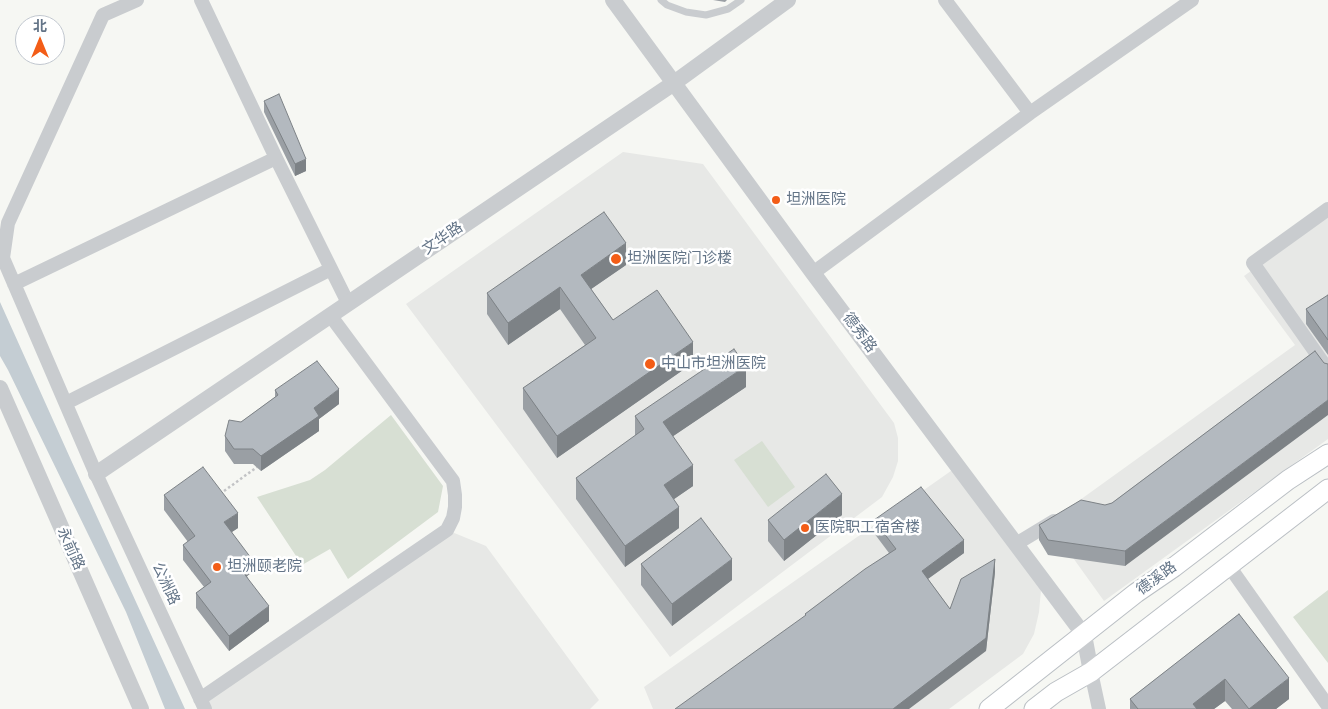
<!DOCTYPE html>
<meta charset="utf-8">
<style>
body{margin:0}
#map{position:relative;width:1328px;height:709px;overflow:hidden;background:#f6f7f3;font-family:"Titillium Web","Noto Sans SC",sans-serif}
canvas{display:block}
.north{position:absolute;left:15px;top:15px;width:50px;height:50px;box-sizing:border-box;background:#fff;border:1px solid #c1c7cf;border-radius:50%;rotate:0deg;font-size:14px;font-weight:700;line-height:20px;text-align:center;color:#637487}
.north::after{content:'';display:block;margin:auto;width:18px;height:22px;background:#f35d17;clip-path:polygon(50% 0,100% 100%,50% 72%,0 100%)}
</style>
<div id="map">
<canvas width="1328" height="709"></canvas>
<div class="north">北</div>
</div>
<script>
const ctx = document.querySelector('canvas').getContext('2d');
ctx.lineJoin = 'round';
function paint(path, color) { ctx.fillStyle = color; ctx.fill(path, 'evenodd'); }
const shape = rows => new Path2D(rows.map(r => 'M' + r).join(''));
function stroke(path, color, width, dash) { ctx.strokeStyle = color; ctx.lineWidth = width; ctx.lineCap = dash ? 'butt' : 'round'; ctx.setLineDash(dash || []); ctx.stroke(path); }
function write(font, color, halo, rows, align = 'center') {
  ctx.font = font + ' "Titillium Web","Noto Sans SC",sans-serif'; ctx.lineWidth = 5; ctx.setLineDash([]); ctx.textBaseline = 'middle'; ctx.strokeStyle = halo; ctx.fillStyle = color; for (const [text, x, y, turn = 0] of rows) {
    ctx.save(); ctx.translate(x, y); ctx.rotate((+turn || 0) * Math.PI / 180); ctx.textAlign = isNaN(turn) ? turn : align; if (halo) ctx.strokeText(text, 0, 0); ctx.fillText(text, 0, 0); ctx.restore();
  }
}
const built = shape([
 [623,152,703,164,894,423,898,438,898,461,893,477,882,497,670,657,406,304],
 [1328,215,1328,439,1104,601,1048,523,1295,345,1244,276],
 [958,466,1042,579,1039,612,1034,634,1023,654,949,709,653,709,644,687],
 [447,530,486,546,599,700,590,709,205,709,200,699]
]);
const green = shape([
 [391,415,443,486,438,512,348,579,330,549,302,565,257,497,310,480,325,470],
 [762,441,795,487,768,507,734,460],
 [1328,590,1328,663,1293,617]
]);
const water = shape([
 [0,302,71,460,185,709,165,709,126,612,8,370,0,356]
]);
const path = shape([
 [220,494,257,467]
]);
const service = shape([
 [661,0,667,5,686,12,706,15,728,9,741,0]
]);
const minor = shape([
 [201,0,276,158],
 [945,0,1030,113],
 [1328,209,1253,263,1328,370],
 [0,255,3,258,96,474,205,709],
 [3,258,8,223,103,15,137,0],
 [813,273,1030,113,1192,0],
 [14,284,276,158,348,303],
 [66,403,331,269],
 [1016,544,1054,521],
 [1229,566,1328,706],
 [1091,672,1099,709],
 [200,699,447,530,453,518,455,507,455,495,453,481,330,315]
]);
const tertiary = shape([
 [613,0,813,273,1084,635,1091,672],
 [0,388,141,709],
 [96,474,674,83,788,0]
]);
const secondary = shape([
 [989,709,1136,593,1174,567,1288,480,1328,454],
 [1034,709,1056,692,1091,672,1328,489]
]);
const wall = shape([
 [713,0,727,0,725,2],
 [264,101,306,171,295,176,264,112],
 [626,265,591,289,613,320,693,363,557,458,523,409,523,388,585,345,560,309,508,345,487,314,487,293],
 [1328,295,1328,355,1306,324,1306,309],
 [1315,351,1125,566,1048,555,1039,540,1039,525,1112,503],
 [746,387,673,436,693,486,674,499,679,528,625,567,576,499,576,478,635,436,635,416],
 [275,390,339,404,319,419,319,431,261,471,253,464,234,464,225,451,225,436,241,422,275,397],
 [164,495,238,528,232,532,251,573,247,576,269,621,229,651,196,608,196,593,204,587,183,560,183,545,188,542,164,510],
 [842,515,784,561,768,541,768,520],
 [874,520,964,553,928,579,950,609,995,572,986,651,805,615,805,614,889,553,874,533],
 [641,564,732,580,672,626,641,585],
 [1239,614,1289,699,1276,709,1232,709,1225,701,1214,709,1130,709,1130,699]
]);
const shadedWall = shape([
 [306,159,306,171,295,176,295,164],
 [626,243,626,265,581,296,581,275],
 [560,287,560,309,508,345,508,323],
 [693,342,693,363,557,458,557,436],
 [746,366,746,387,663,443,663,422],
 [339,389,339,404,319,419,319,431,261,471,261,456,314,408],
 [1328,400,1328,415,1125,566,1125,551],
 [693,465,693,486,664,506,664,485],
 [842,494,842,515,784,561,784,540],
 [679,507,679,528,625,567,625,546],
 [238,513,238,528,224,537,224,522],
 [964,540,964,553,922,583,922,571],
 [251,558,251,573,239,582,239,567],
 [732,559,732,580,672,626,672,604],
 [995,559,995,572,986,651,909,709,893,709],
 [269,606,269,621,229,651,229,636],
 [1289,678,1289,699,1276,709,1249,709],
 [1225,679,1225,701,1214,709,1193,709,1193,704]
]);
const building = shape([
 [279,94,306,159,295,164,264,101,279,94],
 [604,212,626,243,581,275,613,320,657,290,693,342,557,436,523,388,596,338,560,287,508,323,487,293,604,212],
 [1328,295,1328,340,1306,309,1328,295],
 [734,349,746,366,663,422,693,465,664,485,679,507,625,546,576,478,644,429,635,416,734,349],
 [1315,351,1324,363,1328,364,1328,400,1125,551,1048,540,1039,525,1081,500,1105,505,1112,503,1315,351],
 [317,361,339,389,314,408,319,416,261,456,253,449,234,449,225,436,229,420,241,422,278,395,275,390,317,361],
 [203,467,238,513,224,522,251,558,239,567,269,606,229,636,196,593,211,582,183,545,195,536,164,495,203,467],
 [826,474,842,494,784,540,768,520,826,474],
 [921,487,964,540,922,571,950,609,961,579,995,559,986,638,893,709,675,709,806,615,805,614,865,569,896,549,874,520,921,487],
 [701,518,732,559,672,604,641,564,701,518],
 [1239,614,1289,678,1249,709,1225,679,1193,704,1197,709,1138,709,1130,699,1239,614]
]);
const markers = [
 [776,200,5,"#f35d17"],
 [616,259,6,"#f35d17"],
 [650,364,6,"#f35d17"],
 [805,528,5,"#f35d17"],
 [217,567,5,"#f35d17"]
];
const poiNames = [
 ["坦洲医院",786,200],
 ["坦洲医院门诊楼",627,259],
 ["中山市坦洲医院",661,364],
 ["医院职工宿舍楼",815,528],
 ["坦洲颐老院",227,567]
];
const streetNames = [
 ["文华路",443,239,-34],
 ["德秀路",859,333,53],
 ["永前路",70,549,66],
 ["德溪路",1157,579,-36],
 ["公洲路",165,584,65]
];
paint(built, '#e7e8e6');
paint(green, '#d7dfd3');
paint(water, '#c4cdd3');
stroke(secondary, '#babfc4', 21);
stroke(path, '#c2c3c5', 2.5, [2.5, 2.5]);
stroke(service, '#c9cccf', 7);
stroke(minor, '#c9cccf', 14);
stroke(tertiary, '#c9cccf', 16);
stroke(secondary, '#fff', 19);
paint(wall, '#9a9fa4');
paint(shadedWall, '#7d8286');
paint(building, '#b3b9bf');
stroke(building, '#7d8286', 1);
for (const [x, y, r, color] of markers) { const dot = new Path2D(); dot.arc(x, y, r, 0, 2 * Math.PI); ctx.fillStyle = color; ctx.fill(dot); stroke(dot, '#fff', 2); }
write('15px', '#637487', '#fff', poiNames, 'left');
write('15px', '#637487', '#fff', streetNames);
</script>
